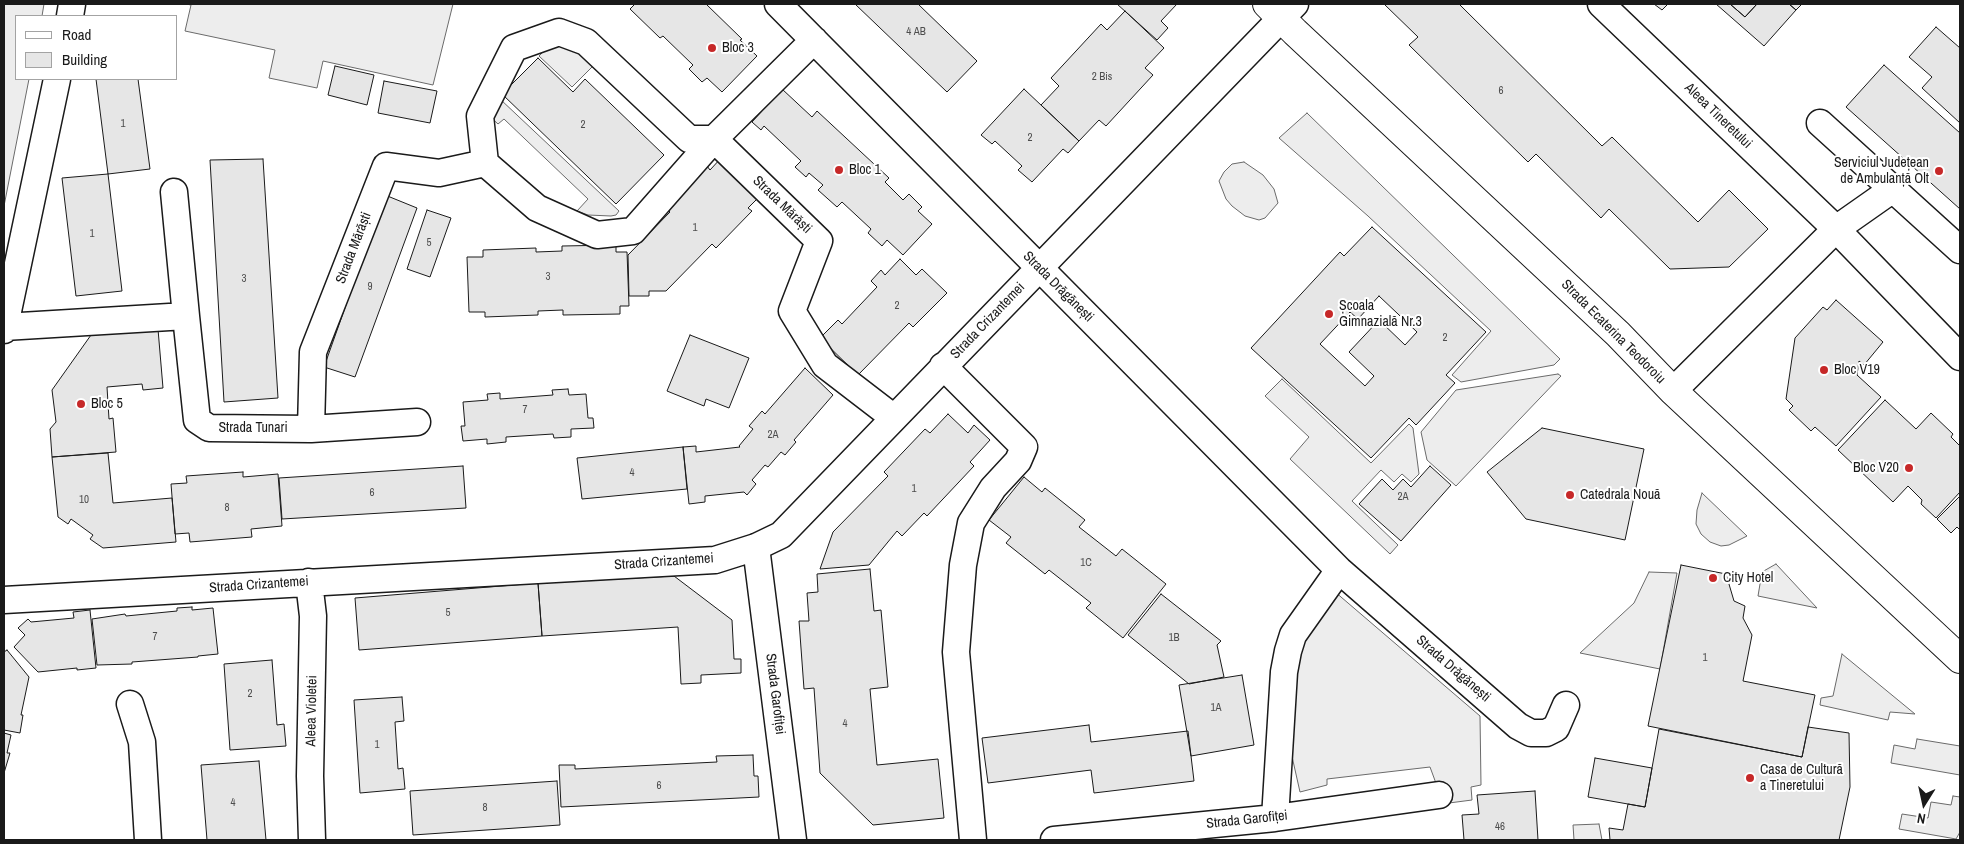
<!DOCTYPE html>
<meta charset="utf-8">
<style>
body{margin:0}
#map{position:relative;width:1964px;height:844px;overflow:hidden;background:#fff;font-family:"Archivo Narrow",sans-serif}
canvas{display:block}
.frame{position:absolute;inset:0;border:5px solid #1a1a1a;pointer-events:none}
.legend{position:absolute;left:15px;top:15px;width:162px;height:65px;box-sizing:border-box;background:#fff;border:1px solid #a3a3a3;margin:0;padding:6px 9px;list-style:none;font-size:15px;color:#1a1a1a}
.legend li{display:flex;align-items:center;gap:10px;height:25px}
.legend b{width:25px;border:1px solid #a3a3a3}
.north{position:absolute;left:1899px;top:779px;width:50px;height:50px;-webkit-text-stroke:4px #fff;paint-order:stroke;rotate:190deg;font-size:14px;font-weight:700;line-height:20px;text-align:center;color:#1a1a1a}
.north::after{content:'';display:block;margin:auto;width:18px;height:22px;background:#1a1a1a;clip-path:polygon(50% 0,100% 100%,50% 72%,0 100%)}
</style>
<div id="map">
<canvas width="1964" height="844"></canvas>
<div class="frame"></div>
<ul class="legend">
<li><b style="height:6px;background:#fff"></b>Road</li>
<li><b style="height:14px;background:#e6e6e6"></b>Building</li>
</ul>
<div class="north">N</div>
</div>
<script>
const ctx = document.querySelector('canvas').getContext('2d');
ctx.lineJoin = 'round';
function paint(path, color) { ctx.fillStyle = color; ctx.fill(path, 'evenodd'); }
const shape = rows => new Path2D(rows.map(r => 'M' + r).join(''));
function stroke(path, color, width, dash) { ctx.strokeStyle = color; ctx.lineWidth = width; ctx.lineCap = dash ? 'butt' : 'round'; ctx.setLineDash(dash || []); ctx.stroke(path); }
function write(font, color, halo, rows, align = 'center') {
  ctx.font = font + ' "Archivo Narrow",sans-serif'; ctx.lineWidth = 4; ctx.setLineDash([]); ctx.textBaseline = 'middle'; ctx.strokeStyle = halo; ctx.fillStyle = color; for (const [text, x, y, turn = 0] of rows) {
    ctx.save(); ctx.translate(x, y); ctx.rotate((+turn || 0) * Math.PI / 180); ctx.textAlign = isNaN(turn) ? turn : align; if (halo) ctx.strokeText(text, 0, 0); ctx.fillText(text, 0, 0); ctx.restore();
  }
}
const built = shape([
 [4,4,44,4,42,16,16,16,16,79,29,79,4,206,4,4],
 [186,4,453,4,433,85,323,61,317,88,269,78,275,50,185,31,191,5,186,4],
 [557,43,598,61,572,87,539,56,551,44,557,43],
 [500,99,619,211,616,215,611,216,588,215,577,211,588,199,504,119,498,124,486,113,500,99],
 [1307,113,1560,359,1554,365,1461,382,1452,375,1491,331,1368,216,1279,138,1307,113],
 [1244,162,1263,175,1274,189,1278,203,1265,218,1259,220,1245,216,1232,206,1226,199,1219,181,1224,172,1232,164,1244,162],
 [1558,374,1561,376,1456,486,1427,460,1421,432,1456,390,1558,374],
 [1282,379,1371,463,1409,424,1413,428,1419,474,1411,482,1402,474,1394,482,1381,470,1352,501,1398,545,1390,554,1290,459,1309,437,1265,396,1282,379],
 [1702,493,1747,536,1729,545,1721,546,1710,542,1701,534,1696,524,1697,510,1702,493],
 [1776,564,1817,608,1758,596,1762,572,1776,564],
 [1649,572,1677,573,1660,669,1580,653,1634,603,1649,572],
 [1334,591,1480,716,1481,785,1471,787,1472,800,1449,803,1447,784,1437,786,1430,767,1327,779,1327,785,1300,792,1291,752,1288,706,1302,637,1334,591],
 [1842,654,1915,714,1890,712,1888,720,1820,705,1821,698,1833,696,1842,654],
 [1917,739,1960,746,1960,775,1891,763,1894,745,1915,749,1917,739],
 [1953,796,1960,797,1960,832,1956,839,1899,829,1902,814,1928,818,1931,802,1951,805,1953,796],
 [1599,824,1602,840,1574,840,1573,825,1599,824]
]);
const building = shape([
 [633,4,706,4,742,39,740,40,757,56,722,92,707,78,702,82,689,69,693,65,663,36,660,38,630,9,634,5,633,4],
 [855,4,918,4,977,61,947,92,855,4],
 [1117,4,1177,4,1161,21,1168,28,1157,40,1117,4],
 [1384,4,1459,4,1602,146,1612,137,1698,222,1729,190,1768,229,1729,267,1670,269,1609,209,1601,218,1536,154,1528,162,1409,45,1418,37,1384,4],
 [1654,4,1668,4,1662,10,1654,4],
 [1716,4,1730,4,1745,17,1757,4,1789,4,1796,10,1764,46,1716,4],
 [1730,4,1757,4,1745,17,1730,4],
 [1789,4,1802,4,1796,10,1789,4],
 [1125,11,1164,48,1145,68,1153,75,1106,126,1099,120,1079,141,1041,105,1059,86,1051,78,1101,24,1107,30,1125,11],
 [1936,27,1960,48,1960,123,1922,88,1932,77,1909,57,1936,27],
 [538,58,573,92,585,79,664,155,616,204,502,94,538,58],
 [1884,65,1960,133,1960,209,1846,107,1884,65],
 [335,66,374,75,367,105,328,95,335,66],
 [96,79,138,79,150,169,108,174,96,79],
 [384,81,437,91,430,123,378,113,384,81],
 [782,89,812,117,817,111,889,178,885,182,903,200,909,194,922,207,918,211,932,224,903,255,887,240,882,246,868,233,871,229,842,202,837,207,818,190,823,185,809,173,806,177,795,167,801,161,764,126,761,130,752,122,782,89],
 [1024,89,1079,141,1068,153,1063,149,1032,182,1018,170,1022,166,995,141,992,144,981,135,1024,89],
 [722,157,761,195,748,208,752,211,716,248,712,244,666,291,649,291,649,296,629,296,628,255,670,212,666,208,707,166,710,170,722,157],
 [263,159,278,398,224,402,210,160,263,159],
 [108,174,122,291,76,296,62,178,108,174],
 [385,195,417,208,355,377,324,367,385,195],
 [427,210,451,218,430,277,407,269,427,210],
 [1372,227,1486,332,1446,375,1455,383,1416,425,1409,418,1371,458,1251,348,1340,252,1344,256,1372,227],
 [1379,296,1417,332,1405,345,1379,320,1349,352,1374,376,1365,386,1320,344,1350,312,1358,319,1379,296],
 [616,245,616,252,627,252,629,306,620,306,620,314,563,315,563,310,538,311,538,315,485,317,485,312,469,312,467,257,483,257,483,250,536,248,536,252,562,251,562,246,616,245],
 [900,259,916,275,922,269,947,293,913,327,909,323,858,375,820,338,838,320,842,324,877,287,871,281,881,270,885,275,900,259],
 [1836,300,1883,342,1864,365,1859,361,1857,375,1881,397,1836,446,1815,427,1811,431,1789,410,1793,406,1786,399,1795,338,1823,307,1827,310,1836,300],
 [158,329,163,388,143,390,142,384,107,387,109,419,113,418,116,452,52,457,50,429,56,422,52,390,91,335,158,329],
 [690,335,749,358,729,408,706,399,704,406,667,391,690,335],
 [805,368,833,395,794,440,796,442,785,455,781,452,768,467,765,465,752,480,756,484,747,495,744,492,705,496,705,502,689,504,683,447,696,446,696,452,740,447,739,446,753,429,749,426,762,411,765,414,805,368],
 [568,389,569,395,586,394,588,418,593,418,594,428,571,429,571,437,554,438,553,434,506,437,506,442,487,444,487,439,463,441,461,426,465,426,463,402,488,400,487,394,500,393,500,399,553,395,552,390,568,389],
 [1885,400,1916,429,1931,413,1953,434,1951,437,1960,446,1960,492,1936,518,1921,504,1922,500,1908,486,1893,502,1838,450,1885,400],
 [948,414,968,433,974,425,990,440,970,462,974,466,927,516,924,513,902,536,897,531,869,565,820,569,833,532,888,476,884,472,925,429,930,433,948,414],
 [1542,428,1644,449,1625,540,1526,519,1487,472,1542,428],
 [683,447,687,489,582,499,577,458,683,447],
 [108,453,113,503,172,498,176,542,103,548,90,539,93,535,71,519,68,524,58,517,52,457,108,453],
 [463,466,466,508,282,519,279,478,463,466],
 [1430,466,1451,485,1401,541,1359,504,1382,479,1393,490,1403,479,1411,487,1430,466],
 [243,472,243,477,278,474,282,526,251,529,252,537,190,542,189,533,175,534,171,484,187,483,186,476,243,472],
 [1024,477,1042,492,1045,488,1085,520,1079,527,1116,556,1122,549,1166,584,1123,638,1086,608,1091,603,1049,570,1045,574,1006,543,1011,537,989,520,1024,477],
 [1960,496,1960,530,1957,527,1951,533,1937,519,1960,496],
 [1681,565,1726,574,1734,601,1745,606,1743,618,1752,635,1743,681,1815,695,1802,757,1648,726,1681,565],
 [870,569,874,611,881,610,888,687,870,689,877,765,938,759,944,818,873,825,820,773,814,688,804,689,799,621,809,621,807,593,818,592,817,574,870,569],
 [674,576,732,620,734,659,741,659,741,673,701,675,701,683,681,684,678,627,542,636,538,583,674,576],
 [538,583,542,636,359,650,355,598,538,583],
 [1161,594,1221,641,1217,645,1224,677,1189,684,1128,635,1161,594],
 [192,607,192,610,213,608,218,654,198,656,198,657,132,662,132,664,97,665,92,619,125,614,126,616,177,611,177,608,192,607],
 [90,610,96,668,77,670,77,668,38,672,14,647,25,635,18,628,28,619,31,622,74,618,73,612,90,610],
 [7,650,29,677,21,715,23,715,20,733,4,730,4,652,7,650],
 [272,660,277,725,284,724,286,746,230,750,224,664,272,660],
 [1242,675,1254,745,1191,756,1179,685,1242,675],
 [402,697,404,721,395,722,398,769,403,768,405,789,360,793,354,700,402,697],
 [1089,725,1091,742,1188,731,1194,781,1094,793,1091,770,988,783,982,738,1089,725],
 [1808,727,1849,733,1850,787,1839,840,1610,840,1609,828,1623,830,1628,804,1645,807,1659,729,1802,757,1808,727],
 [4,733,11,735,7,753,10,753,4,773,4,733],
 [753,755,754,776,758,776,759,797,561,807,559,765,575,765,575,769,717,762,716,756,753,755],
 [1595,758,1652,768,1645,807,1588,797,1595,758],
 [259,761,266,840,207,840,201,765,259,761],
 [557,781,560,825,413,835,410,791,557,781],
 [1535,791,1538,840,1464,840,1462,815,1479,814,1477,795,1535,791]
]);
const minor = shape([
 [778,4,1339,570,1518,726,1531,733,1546,733,1556,728,1566,705],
 [1601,4,1836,229,1960,357],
 [70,16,72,4],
 [814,40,714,139,633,231,597,235,537,208,485,163,480,116,514,48,559,32,586,42,689,139,714,139,819,241,792,311,825,365,894,418],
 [1820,123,1960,250],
 [174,192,186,316],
 [4,327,186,316,197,420,209,428,311,429,417,422],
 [4,330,57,79],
 [943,366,1024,447,1018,461,993,488,971,523,963,565,956,652,973,840],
 [1673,391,1836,229,1893,189],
 [311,429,313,352,386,166,439,173,485,163],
 [756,547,793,840],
 [309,582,313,616,310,776,312,840],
 [4,600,715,560,756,547,781,535,1295,4],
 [130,704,142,742,148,840],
 [1275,818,1284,672,1288,651,1293,635,1339,570],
 [1054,840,1275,818,1439,795]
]);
const secondary = shape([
 [1267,4,1295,32,1618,334,1673,391,1960,659]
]);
const markers = [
 [712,48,5,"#c62828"],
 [839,170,5,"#c62828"],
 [1939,171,5,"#c62828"],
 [1329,314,5,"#c62828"],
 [1824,370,5,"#c62828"],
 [81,404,5,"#c62828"],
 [1909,468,5,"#c62828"],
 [1570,495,5,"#c62828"],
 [1713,578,5,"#c62828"],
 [1750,778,5,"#c62828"]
];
const numberNames = [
 ["4 AB",916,32],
 ["2 Bis",1102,77],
 ["6",1501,91],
 ["1",123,124],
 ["2",583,125],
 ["2",1030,138],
 ["1",695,228],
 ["1",92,234],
 ["5",429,243],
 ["3",548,277],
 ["3",244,279],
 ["9",370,287],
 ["2",897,306],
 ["2",1445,338],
 ["7",525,410],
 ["2A",773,435],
 ["4",632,473],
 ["1",914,489],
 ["6",372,493],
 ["2A",1403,497],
 ["10",84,500],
 ["8",227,508],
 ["1C",1086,563],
 ["5",448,613],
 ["7",155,637],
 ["1B",1174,638],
 ["1",1705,658],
 ["2",250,694],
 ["1A",1216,708],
 ["4",845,724],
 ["1",377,745],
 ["6",659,786],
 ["4",233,803],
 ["8",485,808],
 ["46",1500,827]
];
const poiNames = [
 ["Bloc 3",722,48],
 ["Serviciul Județean",1929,163,"right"],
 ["de Ambulanță Olt",1929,179,"right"],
 ["Bloc 1",849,170],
 ["Școala",1339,306],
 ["Gimnazială Nr.3",1339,322],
 ["Bloc V19",1834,370],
 ["Bloc 5",91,404],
 ["Bloc V20",1899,468,"right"],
 ["Catedrala Nouă",1580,495],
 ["City Hotel",1723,578],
 ["Casa de Cultură",1760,770],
 ["a Tineretului",1760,786]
];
const streetNames = [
 ["Aleea Tineretului",1718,116,44],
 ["Strada Mărăști",782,205,44],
 ["Strada Mărăști",354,248,-69],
 ["Strada Drăgănești",1058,287,45],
 ["Strada Crizantemei",988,321,-46],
 ["Strada Ecaterina Teodoroiu",1613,332,45],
 ["Strada Tunari",253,428],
 ["Strada Crizantemei",664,562,-4],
 ["Strada Crizantemei",259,585,-4],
 ["Strada Drăgănești",1453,669,41],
 ["Strada Garofiței",775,694,83],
 ["Aleea Violetei",312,711,-89],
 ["Strada Garofiței",1247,820,-6]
];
paint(built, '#ededed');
stroke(built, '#6a6a6a', 1);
paint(building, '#e6e6e6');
stroke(building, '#1a1a1a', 1);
stroke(minor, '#1a1a1a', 29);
stroke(secondary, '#1a1a1a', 30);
stroke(minor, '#fff', 26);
stroke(secondary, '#fff', 28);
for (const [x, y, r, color] of markers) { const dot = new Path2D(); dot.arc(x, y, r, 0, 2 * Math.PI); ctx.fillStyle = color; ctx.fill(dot); stroke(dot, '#fff', 2); }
write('11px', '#4d4d4d', null, numberNames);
write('14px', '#1a1a1a', '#fff', poiNames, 'left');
write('14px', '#1a1a1a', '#fff', streetNames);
</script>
